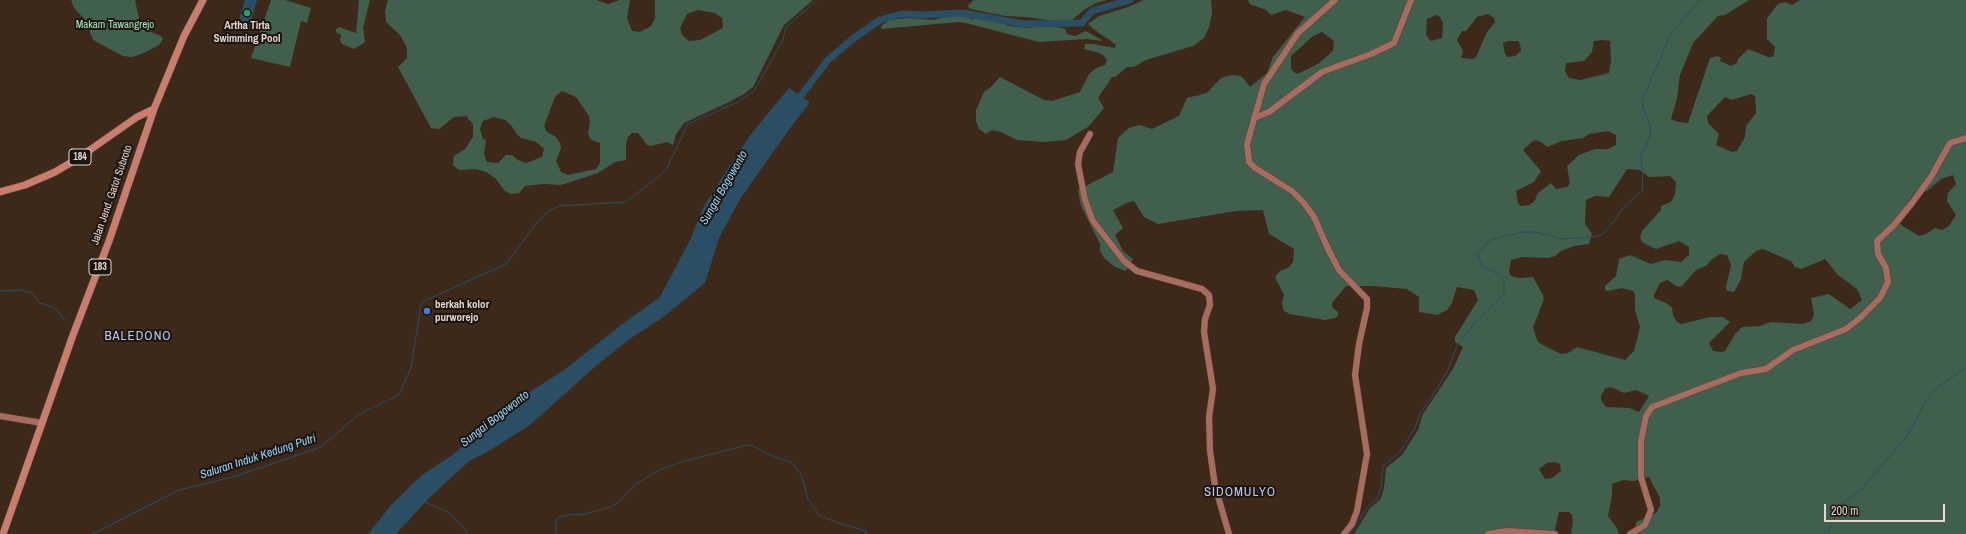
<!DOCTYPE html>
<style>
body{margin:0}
#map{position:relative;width:1966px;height:534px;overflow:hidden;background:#3d291a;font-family:"Archivo Narrow",sans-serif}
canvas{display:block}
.scale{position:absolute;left:1824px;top:504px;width:121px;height:18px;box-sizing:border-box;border:2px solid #e5d8ce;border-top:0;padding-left:5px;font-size:12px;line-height:14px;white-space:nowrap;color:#e5d8ce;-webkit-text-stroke:3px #1d140d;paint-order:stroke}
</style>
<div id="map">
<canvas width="1966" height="534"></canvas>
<div class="scale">200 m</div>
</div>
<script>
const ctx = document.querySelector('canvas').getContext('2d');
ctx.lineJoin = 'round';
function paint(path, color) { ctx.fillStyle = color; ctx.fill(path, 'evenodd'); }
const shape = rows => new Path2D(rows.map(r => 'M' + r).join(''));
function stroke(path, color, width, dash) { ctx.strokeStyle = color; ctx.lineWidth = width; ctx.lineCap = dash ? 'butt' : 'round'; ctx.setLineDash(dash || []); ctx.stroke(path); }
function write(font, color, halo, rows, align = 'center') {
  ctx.font = font + ' "Archivo Narrow",sans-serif'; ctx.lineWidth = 4; ctx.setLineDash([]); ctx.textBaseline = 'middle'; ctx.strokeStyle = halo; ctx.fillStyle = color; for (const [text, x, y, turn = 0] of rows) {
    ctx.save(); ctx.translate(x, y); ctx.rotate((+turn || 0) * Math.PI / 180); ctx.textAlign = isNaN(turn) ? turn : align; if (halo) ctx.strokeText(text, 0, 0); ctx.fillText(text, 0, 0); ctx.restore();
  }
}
const green = shape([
 [71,0,135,0,141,28,161,36,163,39,159,45,144,53,132,57,123,56,93,40,86,21,74,8],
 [271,0,285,0,311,8,307,23,301,21,290,67,251,58],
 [359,0,370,0,363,28,365,42,354,49,342,44,340,40,341,35,336,32,336,29,339,27,356,33],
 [388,0,596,0,608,4,620,0,630,0,627,18,632,31,640,32,651,26,655,19,655,0,813,0,784,25,753,87,744,94,729,102,684,123,676,134,673,145,667,142,651,146,647,145,638,133,632,133,628,137,626,144,626,160,615,162,598,173,561,185,544,184,525,186,519,193,511,194,505,191,495,178,486,172,475,169,459,170,453,165,454,156,465,149,473,137,473,124,466,116,454,117,439,129,431,128,398,67,407,58,407,48,400,35,386,22,385,11],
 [698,10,715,13,722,18,723,28,700,40,689,41,682,35,680,28,687,14],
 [562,91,576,97,589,116,590,122,588,134,591,140,600,143,600,163,596,169,568,175,561,172,556,161,561,148,560,143,556,137,547,132,544,126,555,97],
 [494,117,505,120,511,125,516,133,521,138,536,142,544,149,542,157,526,163,518,160,512,155,506,155,498,163,487,162,484,154,486,140,483,139,480,129,483,121],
 [974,0,1107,0,1096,3,1084,10,1072,20,1059,22,1027,17,1005,16,971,9,967,6],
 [1144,0,1211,0,1212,13,1209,27,1204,38,1193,46,1146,60,1134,67,1127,67,1115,77,1112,77,1098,98,1104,108,1088,127,1066,140,1043,142,1017,140,1001,132,992,130,986,134,979,129,976,121,976,110,984,92,991,87,1000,77,1044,100,1052,101,1080,92,1089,74,1096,68,1105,65,1107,60,1103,55,1099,53,1084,49,1085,44,1093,44,1115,48,1116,45,1107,38,1100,34,1088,24,1099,16,1128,7],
 [1248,0,1749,0,1725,15,1718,16,1693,43,1680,75,1677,98,1671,119,1678,122,1688,123,1710,58,1718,56,1721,58,1720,61,1731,66,1737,63,1738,59,1748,49,1768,57,1772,57,1774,55,1775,47,1767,39,1767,18,1778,4,1785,2,1792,5,1800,0,1966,0,1966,534,1635,534,1636,522,1656,513,1660,506,1660,498,1649,477,1634,481,1623,480,1612,484,1612,495,1608,516,1617,528,1619,534,1571,534,1573,522,1572,515,1569,512,1559,512,1554,534,1354,534,1370,508,1380,500,1384,488,1386,468,1402,455,1418,430,1423,414,1453,369,1463,347,1455,342,1455,337,1478,300,1474,290,1457,287,1452,303,1447,310,1437,315,1419,312,1419,297,1407,289,1373,286,1346,286,1332,303,1332,307,1338,312,1338,316,1335,318,1325,320,1290,314,1284,311,1282,303,1284,295,1275,277,1280,271,1288,268,1293,262,1294,249,1269,234,1263,210,1236,211,1158,224,1144,217,1134,201,1127,203,1113,210,1123,228,1115,235,1123,251,1133,259,1126,271,1115,267,1104,258,1100,251,1100,244,1081,206,1078,190,1113,172,1118,138,1129,128,1139,125,1152,129,1175,118,1179,116,1187,98,1207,93,1221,78,1232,75,1240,76,1243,78,1250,87,1267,73,1273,57,1305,17,1286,10,1271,15,1266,10,1250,4],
 [1488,14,1494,18,1495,22,1487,32,1476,57,1473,59,1461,58,1463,51,1457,40,1462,31,1466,31,1477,17],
 [1437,15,1440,17,1443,23,1442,38,1431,41,1426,35,1427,19],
 [1322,32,1334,41,1333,51,1318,64,1297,74,1294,72,1291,69,1291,56,1313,36],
 [1603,40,1610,41,1611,60,1609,73,1580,80,1569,78,1565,71,1566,63,1584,61,1592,52,1594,41],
 [1508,41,1518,41,1520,44,1521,51,1515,56,1508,57,1505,54,1503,43],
 [1751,94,1755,96,1756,113,1746,126,1745,137,1737,151,1732,152,1716,145,1719,134,1708,123,1707,116,1725,97,1732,100],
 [1608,131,1616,135,1616,145,1608,149,1595,149,1579,155,1567,166,1570,184,1567,187,1556,189,1551,183,1537,194,1535,201,1529,205,1521,206,1518,203,1516,191,1534,182,1541,171,1523,150,1534,140,1541,142,1547,147,1562,141,1583,138,1589,134],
 [1627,169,1640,170,1649,177,1670,176,1676,182,1675,194,1671,202,1661,206,1661,210,1642,231,1640,238,1643,243,1656,249,1679,241,1689,247,1689,255,1681,262,1665,260,1651,264,1630,255,1619,259,1616,276,1605,286,1605,290,1608,291,1622,288,1633,291,1635,294,1635,310,1640,327,1634,351,1625,360,1577,347,1568,353,1561,354,1539,343,1537,340,1533,327,1544,299,1543,295,1533,277,1521,278,1514,277,1510,275,1509,271,1511,260,1522,257,1548,258,1555,256,1561,251,1574,246,1589,244,1592,234,1585,224,1586,200,1595,196,1609,197],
 [1953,175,1956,184,1948,193,1947,201,1956,215,1949,226,1942,230,1935,228,1926,234,1919,236,1901,225,1897,219,1915,192,1927,191,1941,179],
 [1763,249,1791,261,1795,267,1801,269,1825,259,1838,275,1857,289,1862,300,1850,309,1829,294,1811,298,1814,315,1811,321,1803,324,1771,322,1760,326,1742,327,1735,334,1725,351,1721,352,1713,351,1709,343,1730,322,1723,317,1711,317,1681,324,1677,322,1673,315,1672,308,1668,304,1654,298,1654,295,1660,283,1667,280,1678,287,1682,286,1696,270,1706,266,1711,260,1720,254,1727,255,1731,265,1726,287,1727,291,1734,292,1741,279,1744,262,1756,251],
 [1611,387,1624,393,1636,390,1649,396,1639,412,1629,408,1606,407,1601,400,1601,395,1606,388],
 [1554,462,1560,464,1561,471,1552,478,1545,479,1539,469,1547,463],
 [962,15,972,19,981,18,995,20,1009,26,1029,28,1050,25,1065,29,1067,34,1075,36,1086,31,1103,41,1087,39,1039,42,970,24,959,22,881,29,882,25,890,20,907,18,934,20,946,16]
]);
const water = shape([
 [245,0,257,0,249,29,237,26],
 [789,88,810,102,791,127,740,199,719,238,705,283,662,318,631,338,597,365,530,425,492,449,468,462,429,498,396,534,368,534,391,505,422,475,451,456,484,429,503,409,564,370,625,322,660,297,690,240,703,208,730,165,751,134]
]);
const stream = shape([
 [0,291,20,290,30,292,40,303,55,308,65,320],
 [425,502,448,512,469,534],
 [93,534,179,490,236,476,321,447,359,414,399,395,411,368,421,305,424,301,506,264,538,221,549,211,559,206,625,202,634,196,666,170,688,124,738,102,754,91,783,40,786,27,817,0],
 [556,534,556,519,566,515,585,514,611,507,620,501,636,484,661,469,685,461,747,445,753,446,768,454,792,463,801,474,808,499,819,515,838,523,866,531,866,534],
 [1350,534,1368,506,1377,499,1381,487,1383,466,1399,453,1415,428,1421,412,1437,389,1449,368,1457,345,1473,325,1504,294,1504,281,1496,273,1482,266,1478,256,1478,253,1486,244,1492,239,1523,232,1535,232,1563,239,1599,236,1605,232,1625,206,1642,191,1643,187,1641,153,1646,147,1650,133,1650,124,1643,108,1642,101,1671,33,1700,0],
 [1826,534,1843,503,1861,490,1907,436,1925,403,1936,388,1966,368]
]);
const river = shape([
 [796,102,828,60,854,38,880,20,901,14,922,15,963,13,1024,24,1082,23,1092,11,1130,0]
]);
const secondary = shape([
 [1335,0,1298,33,1264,84,1247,144,1249,162,1255,168,1292,191,1304,203,1314,217,1329,251,1339,270,1367,299,1367,308,1359,344,1355,375,1367,454,1357,511,1352,524,1344,534],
 [1254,118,1269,112,1322,72,1371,54,1394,43,1411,0],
 [1090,134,1080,152,1078,164,1085,200,1093,221,1124,261,1137,271,1202,289,1209,295,1210,305,1205,319,1204,332,1213,389,1209,417,1210,451,1215,486,1229,534],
 [0,416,42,423],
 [1488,534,1507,531,1555,534],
 [1630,534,1645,525,1651,510,1641,477,1641,441,1646,416,1652,407,1741,373,1766,369,1793,350,1846,329,1860,318,1880,298,1888,282,1886,268,1878,254,1877,241,1894,225,1912,203,1931,177,1950,143,1966,138]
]);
const primary = shape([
 [0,192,25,185,55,172,77,159,137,117,154,109],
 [3,534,73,335,109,241,154,109,184,36,203,0]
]);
const markers = [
 [247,13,4,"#2e9e5b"],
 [427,311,4,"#3f7fe0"]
];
const shields = [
 [80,157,22],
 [100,267,22]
];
const shieldNames = [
 ["184",80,157],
 ["183",100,267]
];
const parkNames = [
 ["Makam Tawangrejo",115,25]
];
const poiNames = [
 ["Artha Tirta",247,26],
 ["Swimming Pool",247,39],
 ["berkah kolor",435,305,"left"],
 ["purworejo",435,318,"left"]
];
const streetNames = [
 ["Jalan Jend. Gatot Subroto",112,195,-71]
];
const waterNames = [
 ["Sungai Bogowonto",724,188,-60],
 ["Sungai Bogowonto",495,419,-38],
 ["Saluran Induk Kedung Putri",258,457,-18]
];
const quarterNames = [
 ["BALEDONO",138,337],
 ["SIDOMULYO",1240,493]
];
paint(green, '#405f4d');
paint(water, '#2a4e63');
stroke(stream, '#2a4e63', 1);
stroke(river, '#2a4e63', 7);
stroke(secondary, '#584537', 7);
stroke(primary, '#584537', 8);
stroke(secondary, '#a76c60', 6);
stroke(primary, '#c87d6d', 7);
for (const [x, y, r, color] of markers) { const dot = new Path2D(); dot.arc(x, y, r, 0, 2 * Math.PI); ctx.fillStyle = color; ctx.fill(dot); stroke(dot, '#1d140d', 1.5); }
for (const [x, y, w] of shields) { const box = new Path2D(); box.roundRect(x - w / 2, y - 8, w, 16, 3); ctx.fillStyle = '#1d140d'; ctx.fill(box); stroke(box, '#e5d8ce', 1); }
write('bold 10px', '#e5d8ce', null, shieldNames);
write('11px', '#a4e6c0', '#1d140d', parkNames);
write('bold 11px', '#e5d8ce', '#1d140d', poiNames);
write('11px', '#e5d8ce', '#1d140d', streetNames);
write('italic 12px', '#96d6fd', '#1d140d', waterNames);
ctx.letterSpacing = '1px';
write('13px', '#bbccf4', '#1d140d', quarterNames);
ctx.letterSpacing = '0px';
</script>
